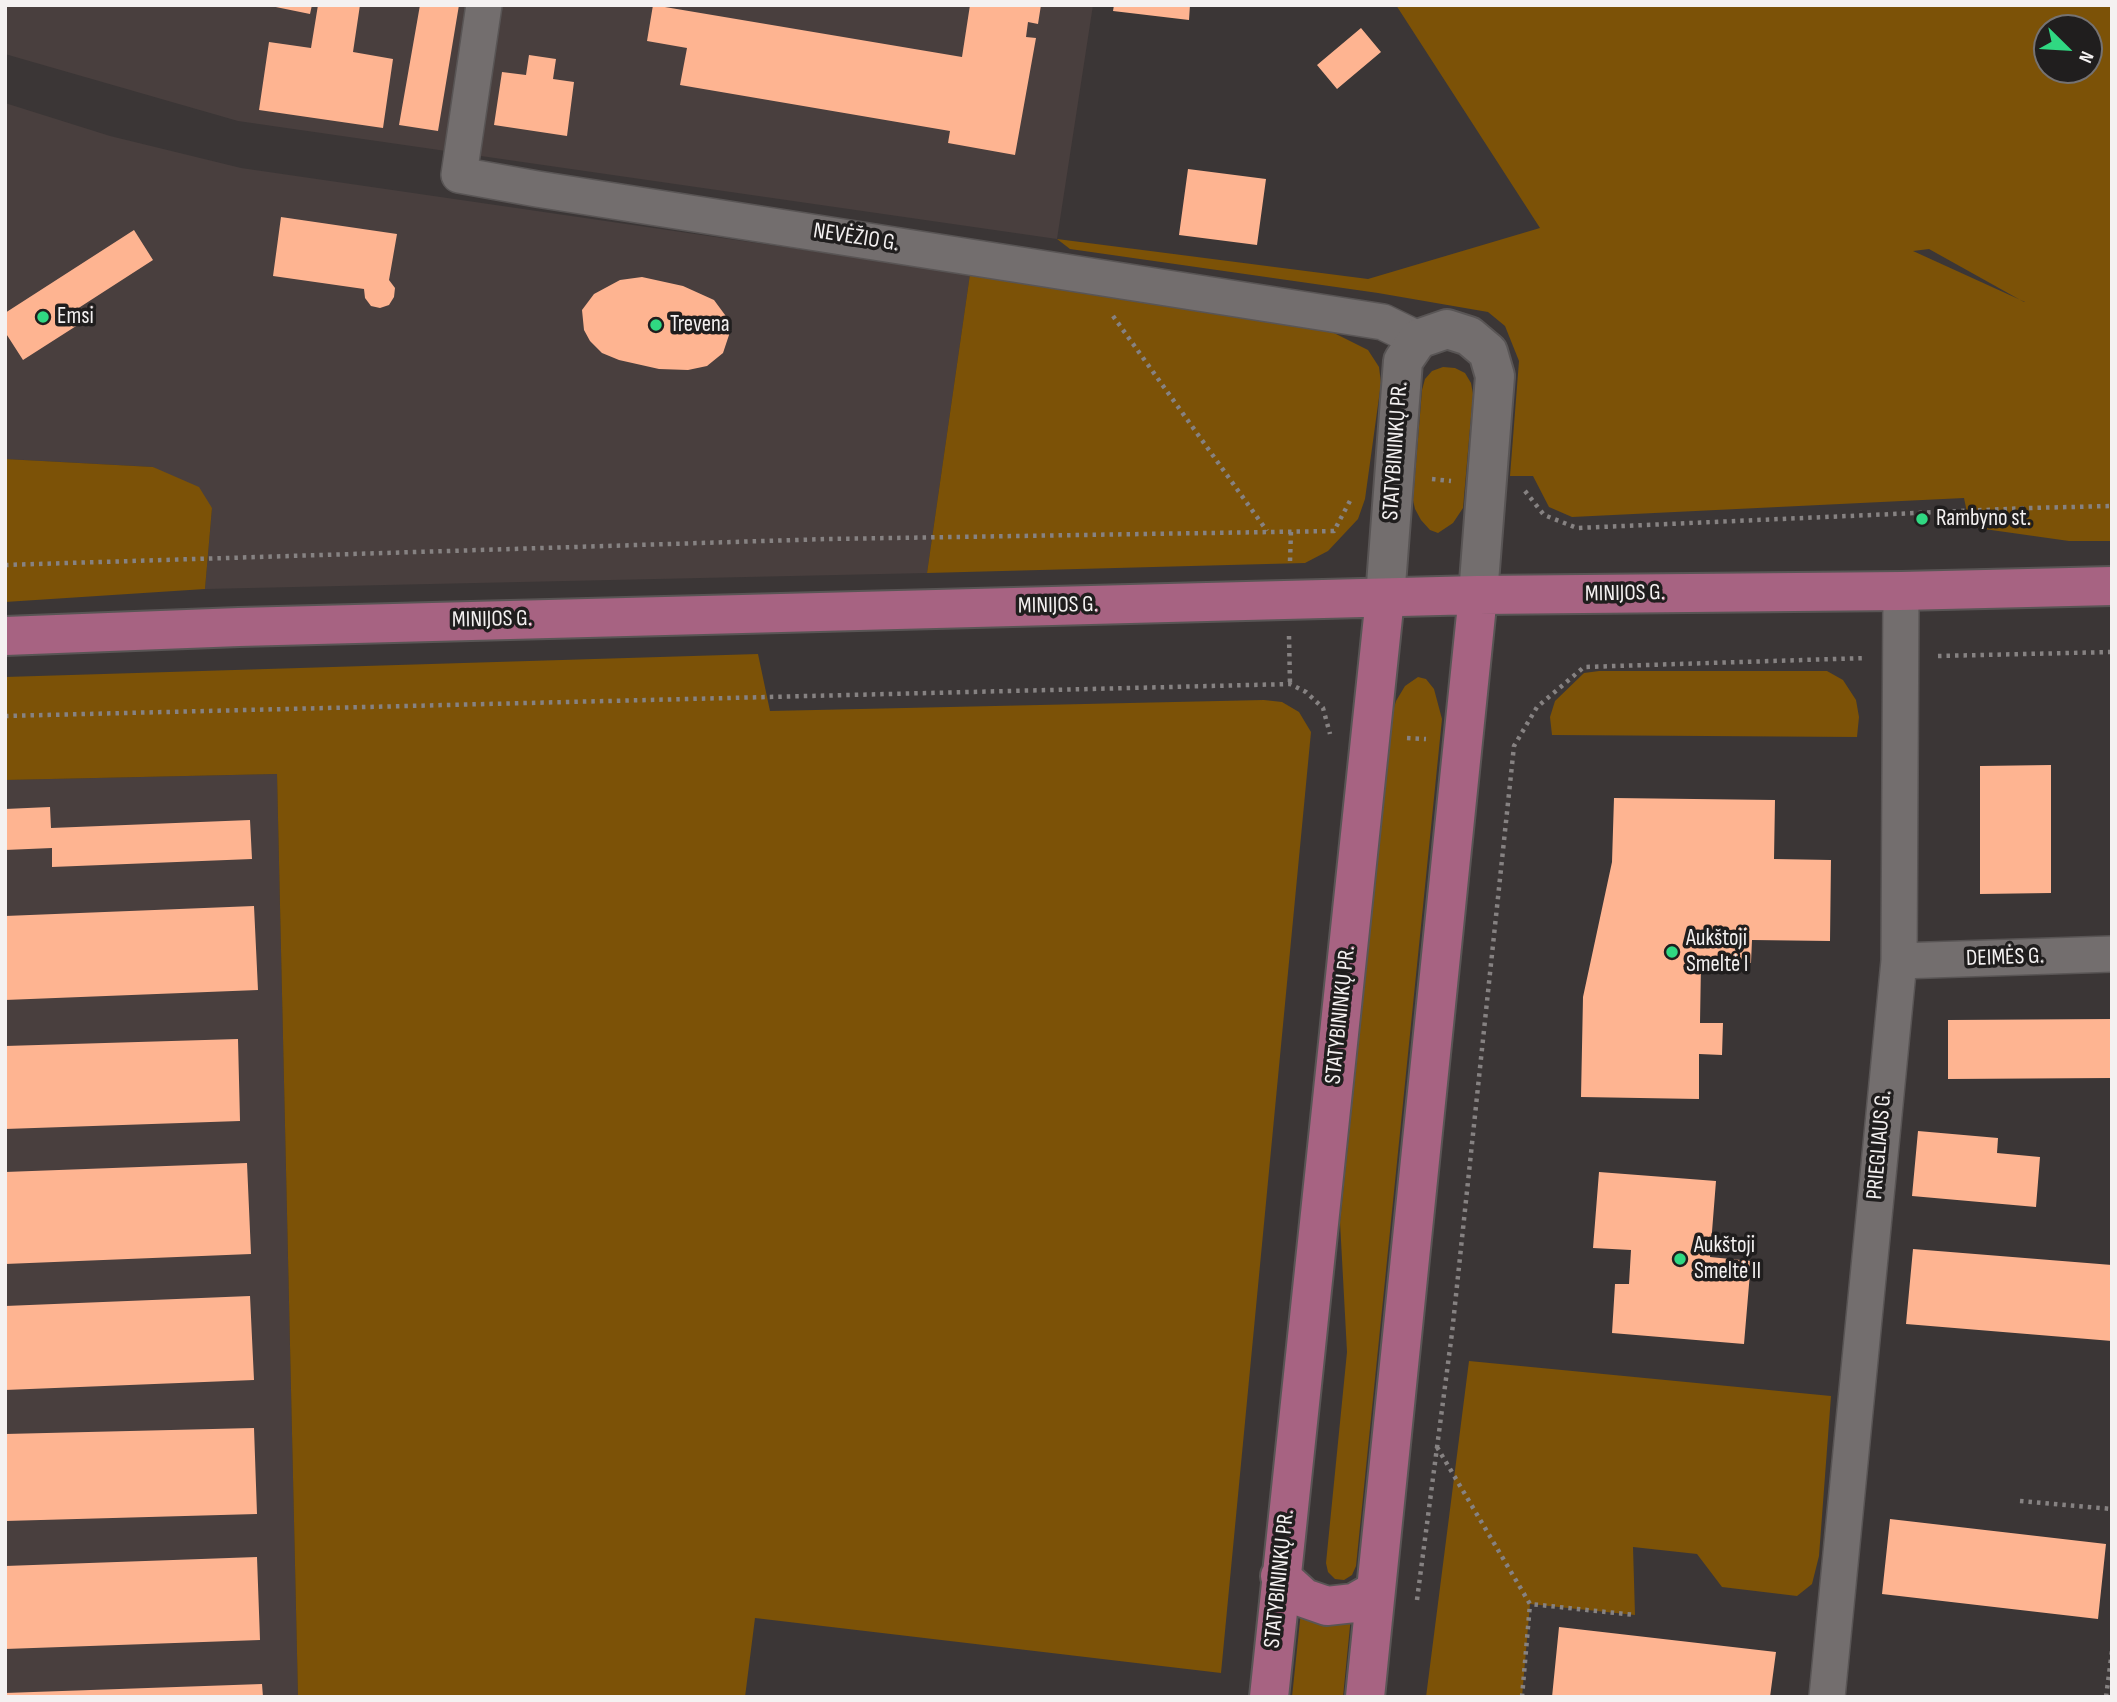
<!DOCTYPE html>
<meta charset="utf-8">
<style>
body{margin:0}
#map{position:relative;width:2117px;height:1702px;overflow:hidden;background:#3b3636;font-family:"Sofia Sans Condensed",sans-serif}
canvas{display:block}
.frame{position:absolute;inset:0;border:7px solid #f4f1f1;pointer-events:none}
.north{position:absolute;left:2033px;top:14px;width:70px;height:70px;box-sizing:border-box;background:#201e1e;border:2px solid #757272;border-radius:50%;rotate:114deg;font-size:19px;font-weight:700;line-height:28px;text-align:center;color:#f4f1f1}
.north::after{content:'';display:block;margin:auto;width:24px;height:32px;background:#30d882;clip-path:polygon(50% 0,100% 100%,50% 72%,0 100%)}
</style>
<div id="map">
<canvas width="2117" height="1702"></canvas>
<div class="frame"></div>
<div class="north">N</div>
</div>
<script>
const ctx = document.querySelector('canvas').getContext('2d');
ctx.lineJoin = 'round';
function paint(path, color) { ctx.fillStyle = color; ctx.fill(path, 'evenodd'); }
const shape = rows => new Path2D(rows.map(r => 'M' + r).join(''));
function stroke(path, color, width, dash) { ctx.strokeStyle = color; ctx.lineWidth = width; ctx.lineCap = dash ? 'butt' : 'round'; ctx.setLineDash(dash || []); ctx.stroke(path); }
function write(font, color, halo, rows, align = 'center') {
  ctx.font = font + ' "Sofia Sans Condensed",sans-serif'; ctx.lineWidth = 7; ctx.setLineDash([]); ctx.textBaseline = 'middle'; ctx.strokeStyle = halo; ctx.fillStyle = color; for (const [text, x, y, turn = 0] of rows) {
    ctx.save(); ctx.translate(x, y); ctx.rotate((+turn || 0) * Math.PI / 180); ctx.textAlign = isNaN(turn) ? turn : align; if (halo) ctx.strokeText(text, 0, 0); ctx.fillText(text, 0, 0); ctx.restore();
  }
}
const built = shape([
 [5,5,1093,5,1057,239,238,121,5,54],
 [5,103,110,136,241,168,970,274,927,573,205,589,212,508,153,467,5,459],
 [277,774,298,1697,5,1697,5,780]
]);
const green = shape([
 [1396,5,2112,5,2112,541,2069,541,1970,527,1964,498,1572,517,1549,507,1533,476,1510,476,1519,361,1505,326,1488,312,1378,293,1070,249,1057,239,1368,279,1540,228],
 [2089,28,2089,70,2047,70,2047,28],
 [1929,249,2024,302,2025,302,1913,251],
 [970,274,1330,331,1368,350,1379,367,1381,383,1365,499,1358,519,1328,551,1305,563,927,573],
 [1443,367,1455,368,1465,373,1471,383,1473,394,1463,508,1453,523,1438,533,1430,530,1421,520,1415,509,1413,500,1422,390,1425,379,1432,371],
 [5,459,153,467,199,487,212,508,205,589,5,602],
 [758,654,770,711,1264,700,1282,702,1299,712,1311,732,1221,1673,755,1618,745,1697,298,1697,277,774,5,780,5,677],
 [1599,671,1827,671,1843,680,1856,700,1859,717,1857,737,1552,735,1550,717,1555,701,1584,673],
 [1418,677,1426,679,1434,689,1442,719,1356,1566,1352,1575,1344,1580,1335,1579,1328,1572,1326,1563,1347,1352,1340,1222,1392,714,1396,701,1405,686],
 [1469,1361,1831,1396,1819,1556,1812,1584,1797,1596,1722,1587,1697,1554,1633,1547,1635,1615,1530,1604,1522,1697,1426,1697],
 [1301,1611,1351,1616,1343,1697,1292,1697]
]);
const building = shape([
 [266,5,312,5,310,14],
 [318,5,360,5,353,52,393,59,383,128,259,110,269,42,311,48],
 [420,5,459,5,438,131,399,125],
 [653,5,962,57,970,5,1041,5,1038,24,1028,22,1026,37,1036,38,1015,155,948,143,950,131,680,85,687,48,647,41],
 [1114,5,1190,5,1189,20,1113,11],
 [1361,28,1381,52,1337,89,1317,65],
 [529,55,556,59,553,79,574,82,567,136,494,125,502,72,526,75],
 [1188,169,1266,179,1257,245,1179,235],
 [281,217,397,234,389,280,395,288,394,297,389,305,380,308,371,306,365,298,364,289,273,276],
 [134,230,153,260,77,309,84,321,23,360,5,332,5,313],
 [642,277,683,286,714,300,728,319,729,335,723,353,707,366,688,370,659,369,619,360,602,353,590,341,584,330,582,310,594,294,620,280],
 [2051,765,2051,893,1980,894,1980,766],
 [1614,798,1775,800,1774,859,1831,860,1830,941,1752,940,1751,963,1701,963,1700,1023,1723,1023,1722,1055,1699,1054,1699,1099,1581,1097,1583,997,1612,862],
 [50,807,51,828,250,820,252,859,52,867,52,848,5,850,5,809],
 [254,906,258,990,5,1000,5,916],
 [2112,1019,2112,1078,1948,1079,1948,1020],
 [238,1039,240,1121,5,1129,5,1046],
 [1918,1131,1998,1138,1997,1153,2040,1157,2036,1207,1912,1196],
 [247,1163,251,1254,5,1264,5,1172],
 [1599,1172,1716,1181,1710,1257,1751,1261,1744,1344,1612,1333,1615,1284,1629,1284,1631,1250,1593,1248],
 [1913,1249,2112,1265,2112,1341,1906,1324],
 [250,1296,254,1380,5,1390,5,1306],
 [254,1428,257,1514,5,1521,5,1434],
 [1890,1519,2106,1544,2098,1619,1882,1594],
 [257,1557,260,1640,5,1649,5,1566],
 [1559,1627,1776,1652,1770,1697,1552,1697],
 [262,1684,263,1697,5,1697,5,1693]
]);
const path = shape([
 [1113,316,1267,531],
 [1432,479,1451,481],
 [1525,491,1544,515,1577,528,2029,508,2112,506],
 [1290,561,1291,531],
 [5,565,827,539,1334,531,1352,497],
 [1289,636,1290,684],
 [1938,656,2112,652],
 [5,716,1290,684,1306,692,1323,708,1330,734],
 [1407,738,1426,739],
 [1437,1447,1530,1604,1635,1615],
 [2020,1501,2112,1509],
 [1417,1600,1452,1333,1514,746,1537,707,1584,667,1866,658],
 [1522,1697,1530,1604],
 [2106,1697,2112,1651]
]);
const minor = shape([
 [484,5,459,175,537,189,1383,322,1418,339],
 [1899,961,2112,954],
 [1827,1697,1899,961,1901,591]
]);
const secondary = shape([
 [1385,598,1403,361,1418,339,1447,329,1469,336,1488,352,1495,376,1478,595]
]);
const primary = shape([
 [5,636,239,627,1478,595,1901,591,2112,586],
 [1280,1576,1304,1598,1327,1606,1354,1603,1375,1591],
 [1269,1697,1385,598],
 [1365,1697,1478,595]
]);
const markers = [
 [43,317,7,"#30d882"],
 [656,325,7,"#30d882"],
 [1922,519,7,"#30d882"],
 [1672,952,7,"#30d882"],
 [1680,1259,7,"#30d882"]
];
const streetNames = [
 ["NEVĖŽIO G.",856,238,9],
 ["STATYBININKŲ PR.",1396,451,-86],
 ["MINIJOS G.",1625,594,-1],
 ["MINIJOS G.",1058,606,-1],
 ["MINIJOS G.",492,620,-1],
 ["DEIMĖS G.",2005,958,-2],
 ["STATYBININKŲ PR.",1341,1015,-84],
 ["PRIEGLIAUS G.",1880,1145,-85],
 ["STATYBININKŲ PR.",1280,1579,-84]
];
const poiNames = [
 ["Emsi",57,317],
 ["Trevena",670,325],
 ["Rambyno st.",1936,519],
 ["Aukštoji",1686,939],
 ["Smeltė I",1686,965],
 ["Aukštoji",1694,1246],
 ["Smeltė II",1694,1272]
];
paint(built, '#493f3e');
paint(green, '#7c5207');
paint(building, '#feb491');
stroke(minor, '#595555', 38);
stroke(secondary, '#595555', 42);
stroke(primary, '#595555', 42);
stroke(path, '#868282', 4.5, [3.5, 5]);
stroke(minor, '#736e6e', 35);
stroke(secondary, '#736e6e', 38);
stroke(primary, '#a76382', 38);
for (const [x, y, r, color] of markers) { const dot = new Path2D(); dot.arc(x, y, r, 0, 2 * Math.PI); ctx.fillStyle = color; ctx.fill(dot); stroke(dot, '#201e1e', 2.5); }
write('23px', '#f4f1f1', '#201e1e', streetNames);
write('23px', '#f4f1f1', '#201e1e', poiNames, 'left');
</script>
